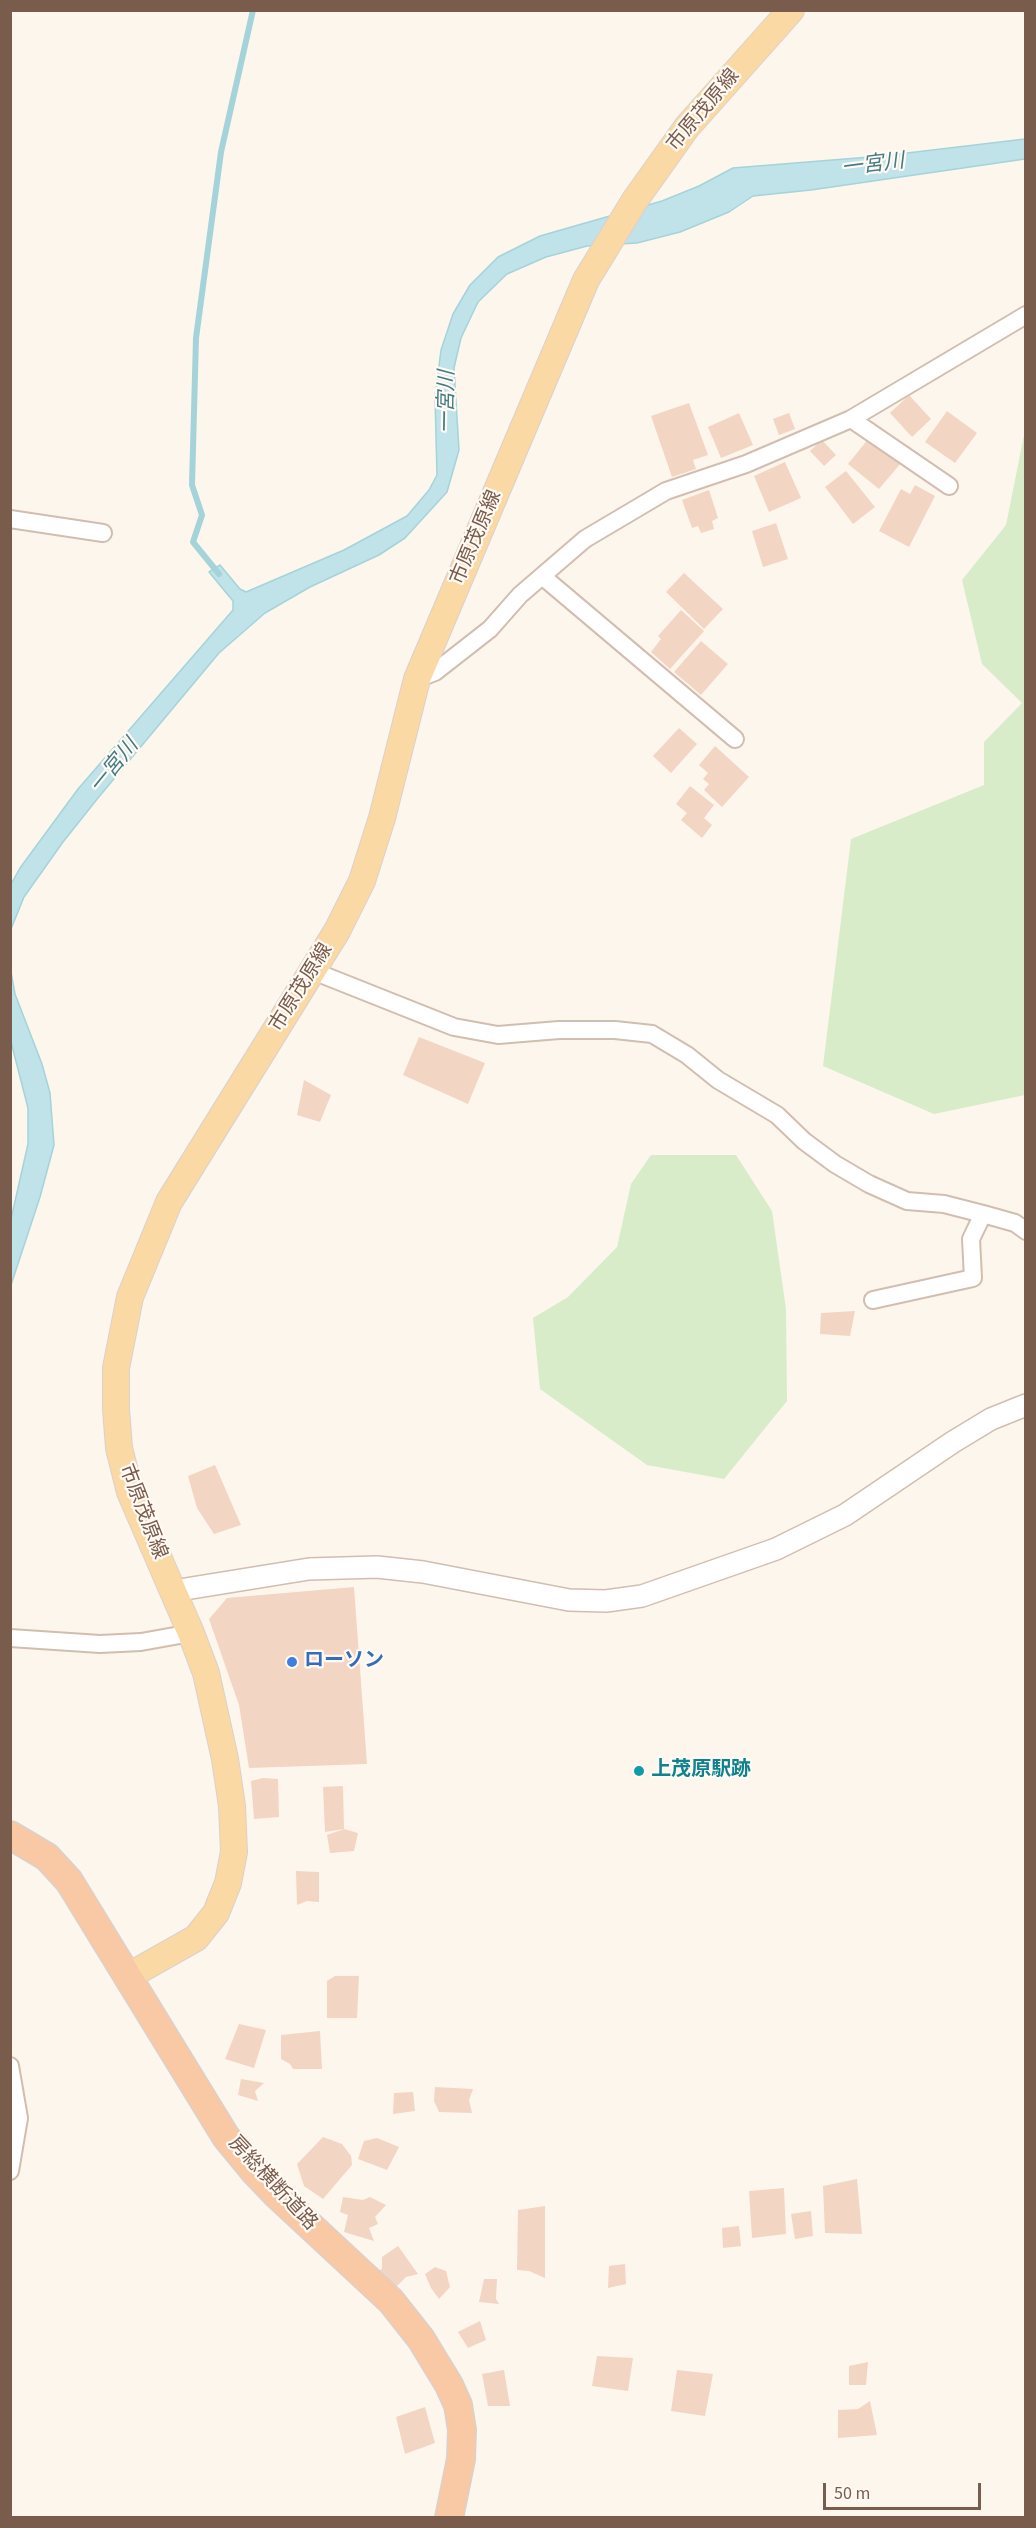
<!DOCTYPE html>
<meta charset="utf-8">
<style>
body{margin:0}
#map{position:relative;width:1036px;height:2528px;overflow:hidden;background:#fdf6ec;font-family:"Source Sans 3",sans-serif}
canvas{display:block}
.frame{position:absolute;inset:0;border:12px solid #7a5c4d;pointer-events:none}
.scale{position:absolute;left:823px;top:2483px;width:158px;height:27px;box-sizing:border-box;border:3px solid #7a5c4d;border-top:0;padding-left:8px;font-size:18px;line-height:21px;white-space:nowrap;color:#7a5c4d;-webkit-text-stroke:4px #fffaf3;paint-order:stroke}
</style>
<div id="map">
<canvas width="1036" height="2528"></canvas>
<div class="frame"></div>
<div class="scale">50 m</div>
</div>
<script>
const ctx = document.querySelector('canvas').getContext('2d');
ctx.lineJoin = 'round';
function paint(path, color) { ctx.fillStyle = color; ctx.fill(path, 'evenodd'); }
const shape = rows => new Path2D(rows.map(r => 'M' + r).join(''));
function stroke(path, color, width, dash) { ctx.strokeStyle = color; ctx.lineWidth = width; ctx.lineCap = dash ? 'butt' : 'round'; ctx.setLineDash(dash || []); ctx.stroke(path); }
function write(font, color, halo, rows, align = 'center') {
  ctx.font = font + ' "Source Sans 3","Noto Sans JP",sans-serif'; ctx.lineWidth = 4.5; ctx.setLineDash([]); ctx.textBaseline = 'middle'; ctx.strokeStyle = halo; ctx.fillStyle = color; for (const [text, x, y, turn = 0] of rows) {
    ctx.save(); ctx.translate(x, y); ctx.rotate((+turn || 0) * Math.PI / 180); ctx.textAlign = isNaN(turn) ? turn : align; if (halo) ctx.strokeText(text, 0, 0); ctx.fillText(text, 0, 0); ctx.restore();
  }
}
const green = shape([
 [1025,430,1025,1095,934,1114,823,1066,851,839,984,785,984,742,1022,703,982,664,962,580,1006,525],
 [651,1155,736,1155,772,1211,786,1309,787,1401,724,1479,647,1465,540,1389,533,1318,568,1297,617,1247,631,1184]
]);
const water = shape([
 [1025,139,1025,159,811,190,753,196,729,212,680,232,637,243,587,246,546,257,507,274,478,302,461,338,454,368,459,450,447,492,405,538,379,555,310,587,265,613,219,653,98,798,63,842,24,897,11,929,11,884,20,868,78,789,233,610,233,601,209,572,220,565,240,589,246,592,344,550,407,516,429,490,437,475,435,397,441,350,453,314,470,285,498,257,540,236,662,201,699,186,733,168,882,156,1025,139],
 [11,972,15,994,42,1064,50,1093,54,1145,40,1197,11,1285,11,1219,28,1144,28,1108,11,1042,11,972]
]);
const stream = shape([
 [219,574,193,542,202,515,192,485,196,338,221,152,253,10]
]);
const building = shape([
 [909,395,931,419,912,437,890,413],
 [689,403,708,455,693,460,696,469,672,477,651,416],
 [947,411,977,433,955,463,925,442],
 [739,413,753,445,721,458,708,427],
 [789,413,795,429,779,435,773,419],
 [869,438,901,463,879,489,848,464],
 [822,440,836,455,824,466,810,451],
 [785,462,801,498,769,512,754,476],
 [846,471,875,507,853,524,825,487],
 [915,485,935,496,909,547,879,531,901,489,910,494],
 [709,490,718,518,712,521,714,529,701,533,698,526,692,528,682,500],
 [776,523,788,559,763,567,752,531],
 [684,573,723,609,704,629,666,592],
 [681,610,704,631,670,669,651,652,661,639,658,636],
 [701,641,728,664,701,695,674,672],
 [679,728,697,744,671,773,653,756],
 [715,746,749,777,722,807,704,790,709,784,703,779,708,773,699,765],
 [690,786,714,805,704,818,712,825,702,838,681,820,687,813,676,804],
 [419,1037,485,1063,468,1104,403,1075],
 [304,1080,331,1095,320,1122,297,1115],
 [855,1311,850,1336,820,1334,821,1313],
 [215,1465,241,1525,214,1534,197,1508,188,1476],
 [354,1587,367,1764,249,1768,239,1705,209,1619,227,1598],
 [263,1778,278,1779,279,1817,254,1819,251,1781],
 [343,1786,344,1829,358,1833,354,1851,330,1853,327,1835,344,1829,325,1832,323,1787],
 [296,1871,319,1872,319,1902,307,1901,297,1905],
 [335,1976,359,1976,357,2018,327,2018,327,1981],
 [239,2024,266,2030,254,2068,225,2059],
 [320,2031,322,2069,293,2069,290,2064,281,2059,281,2035],
 [241,2079,264,2083,255,2091,258,2101,238,2095],
 [435,2087,473,2089,469,2100,472,2113,439,2112,434,2101],
 [413,2092,415,2111,393,2114,394,2093],
 [323,2137,342,2144,351,2156,352,2165,323,2199,304,2186,297,2164],
 [377,2138,399,2147,387,2170,358,2159,364,2141],
 [857,2179,862,2234,825,2233,823,2186],
 [784,2188,786,2234,752,2238,749,2191],
 [343,2197,363,2200,370,2197,386,2205,375,2217,378,2224,369,2228,374,2241,344,2232,348,2215,340,2212],
 [545,2206,545,2278,529,2271,517,2270,518,2210],
 [811,2211,813,2236,795,2239,791,2214],
 [739,2226,741,2246,723,2248,722,2228],
 [398,2246,418,2274,406,2277,391,2292,375,2273,382,2269,382,2257],
 [625,2264,626,2284,608,2288,609,2266],
 [435,2267,446,2271,450,2287,439,2299,431,2288,425,2274],
 [484,2279,497,2279,496,2299,499,2304,479,2302],
 [480,2321,486,2340,468,2348,458,2332],
 [597,2356,633,2358,628,2391,592,2386],
 [868,2362,866,2385,849,2385,849,2366],
 [504,2370,510,2406,488,2406,482,2374],
 [677,2370,713,2374,705,2416,671,2411],
 [870,2401,877,2435,838,2438,838,2410,858,2409],
 [425,2407,435,2443,405,2454,396,2417]
]);
const minor = shape([
 [851,419,949,486],
 [10,519,103,533],
 [542,576,735,739],
 [417,679,435,672,490,629,520,595,585,539,666,491,746,464,851,419,1026,315],
 [313,971,454,1027,498,1035,559,1030,615,1030,652,1034,687,1055,718,1080,777,1115,804,1141,835,1164,869,1184,907,1201,944,1204,983,1214,1015,1223,1026,1231],
 [873,1300,973,1278,971,1239,983,1214],
 [10,1638,100,1644,141,1642,191,1633],
 [10,2066,19,2118,10,2171]
]);
const tertiary = shape([
 [173,1591,309,1569,377,1567,423,1572,569,1600,606,1601,642,1596,776,1549,845,1515,953,1442,991,1419,1026,1405]
]);
const primary = shape([
 [127,1977,196,1938,216,1913,228,1883,234,1852,232,1806,225,1759,206,1673,191,1633,130,1492,119,1448,116,1409,116,1368,130,1297,169,1202,337,931,362,881,382,818,417,679,586,280,635,200,687,127,791,10]
]);
const trunk = shape([
 [10,1835,47,1857,69,1881,226,2137,254,2171,277,2195,391,2301,421,2339,449,2385,458,2405,462,2430,461,2459,449,2518]
]);
const markers = [
 [292,1662,6,"#3f7fe0"],
 [639,1771,6,"#0f9aa8"]
];
const streetNames = [
 ["市原茂原線",704,111,-50],
 ["市原茂原線",477,538,-67],
 ["市原茂原線",302,988,-58],
 ["市原茂原線",142,1512,69],
 ["房総横断道路",272,2184,47]
];
const shopNames = [
 ["ローソン",304,1662]
];
const cultureNames = [
 ["上茂原駅跡",651,1771]
];
const waterNames = [
 ["一宮川",873,166,-7],
 ["一宮川",448,402,-89],
 ["一宮川",115,767,-51]
];
paint(green, '#d8ecc9');
paint(water, '#bfe3e8');
stroke(water, '#a5d3da', 1.5);
stroke(stream, '#a5d3da', 6);
paint(building, '#f3d5c3');
stroke(minor, '#d1beb0', 20);
stroke(tertiary, '#d1beb0', 24);
stroke(primary, '#dad1cd', 28);
stroke(trunk, '#dad1cd', 30);
stroke(minor, '#fff', 16);
stroke(tertiary, '#fff', 21);
stroke(primary, '#fbd9a5', 26);
stroke(trunk, '#f9c8a4', 27);
for (const [x, y, r, color] of markers) { const dot = new Path2D(); dot.arc(x, y, r, 0, 2 * Math.PI); ctx.fillStyle = color; ctx.fill(dot); stroke(dot, '#fffaf3', 2); }
write('20px', '#7a5c4d', '#fffaf3', streetNames);
write('bold 20px', '#366cbe', '#fffaf3', shopNames, 'left');
write('bold 20px', '#0d838f', '#fffaf3', cultureNames, 'left');
write('italic 21px', '#437c86', '#fffaf3', waterNames);
</script>
